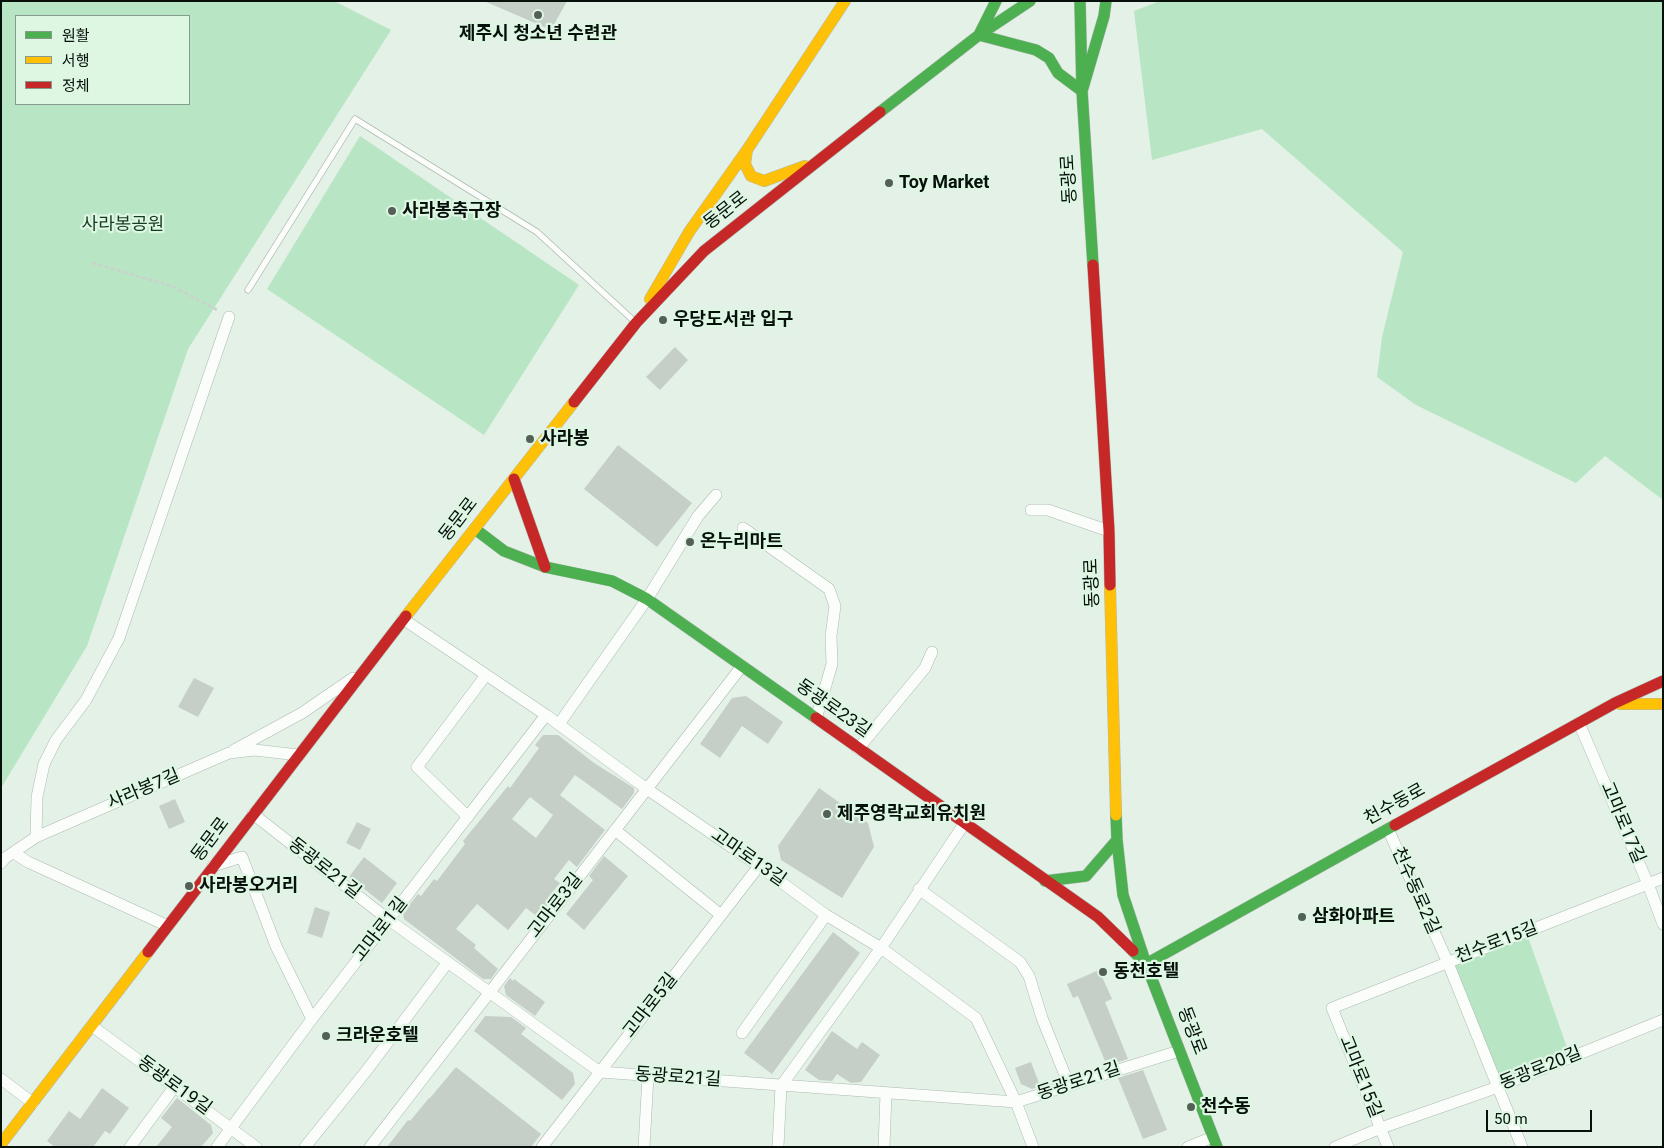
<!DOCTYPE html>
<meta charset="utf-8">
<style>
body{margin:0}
#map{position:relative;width:1664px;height:1148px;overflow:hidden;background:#e3f1e6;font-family:Roboto,"Noto Sans KR",sans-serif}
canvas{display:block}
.frame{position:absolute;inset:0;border:2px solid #07100a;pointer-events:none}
.legend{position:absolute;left:15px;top:15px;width:175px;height:90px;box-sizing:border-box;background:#ddf7e3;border:1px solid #879b8c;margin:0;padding:6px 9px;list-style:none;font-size:15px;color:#07100a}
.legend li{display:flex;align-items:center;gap:10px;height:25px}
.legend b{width:25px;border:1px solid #879b8c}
.scale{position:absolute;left:1486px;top:1110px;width:106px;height:22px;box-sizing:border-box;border:2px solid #07100a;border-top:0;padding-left:6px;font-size:15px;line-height:18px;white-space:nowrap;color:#07100a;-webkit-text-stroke:4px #ddf7e3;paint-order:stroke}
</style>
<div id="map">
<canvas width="1664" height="1148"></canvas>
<div class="frame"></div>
<ul class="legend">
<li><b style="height:6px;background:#4caf50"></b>원활</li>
<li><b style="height:6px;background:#ffc107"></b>서행</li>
<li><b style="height:6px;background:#c62828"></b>정체</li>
</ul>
<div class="scale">50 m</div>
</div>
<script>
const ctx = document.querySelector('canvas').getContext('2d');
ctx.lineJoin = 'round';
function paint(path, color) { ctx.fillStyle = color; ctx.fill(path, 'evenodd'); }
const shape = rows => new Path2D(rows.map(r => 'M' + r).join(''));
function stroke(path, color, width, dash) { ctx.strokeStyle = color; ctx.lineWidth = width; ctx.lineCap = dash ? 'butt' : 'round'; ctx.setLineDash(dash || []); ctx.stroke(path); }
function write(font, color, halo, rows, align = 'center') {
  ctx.font = font + ' Roboto,"Noto Sans KR",sans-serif'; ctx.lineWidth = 4.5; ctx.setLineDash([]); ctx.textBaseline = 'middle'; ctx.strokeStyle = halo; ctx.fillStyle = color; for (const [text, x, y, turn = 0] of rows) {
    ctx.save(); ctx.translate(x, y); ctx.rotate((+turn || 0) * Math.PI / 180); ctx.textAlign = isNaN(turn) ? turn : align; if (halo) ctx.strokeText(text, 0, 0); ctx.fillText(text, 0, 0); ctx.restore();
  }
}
const green = shape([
 [1,1,334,1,391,30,188,349,87,646,1,788],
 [16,16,189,16,189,104,16,104],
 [1160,1,1663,1,1663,500,1605,456,1576,483,1416,405,1377,377,1382,337,1403,252,1262,129,1152,160,1134,11],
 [360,136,579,285,484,435,267,289],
 [1528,937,1569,1053,1499,1081,1453,965]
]);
const building = shape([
 [484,1,567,1,551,30],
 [675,347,688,360,660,390,646,377],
 [618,445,692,503,657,547,584,489],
 [194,678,214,688,198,717,178,707],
 [746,696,783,722,768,744,742,726,720,758,700,744,732,698],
 [543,735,558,735,594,763,634,788,634,793,622,809,575,775,560,795,605,830,577,867,569,860,554,879,560,883,550,895,553,898,538,917,526,908,508,930,477,904,456,929,476,945,474,948,498,969,491,979,483,979,404,919,403,913,418,894,421,896,434,879,437,881,465,844,463,841,508,786,510,788,539,748,535,745],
 [530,797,553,815,536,838,512,819],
 [819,788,868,823,874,847,842,898,781,860,778,846],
 [175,799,185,822,169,829,159,806],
 [357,822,371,829,360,850,346,843],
 [604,856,628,876,584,930,566,914,593,880,589,876],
 [364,857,397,883,382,903,349,877],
 [315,907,330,912,322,938,307,933],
 [833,932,860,953,772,1074,744,1053],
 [1099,970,1112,999,1105,1002,1128,1059,1112,1064,1110,1059,1105,1061,1078,996,1073,998,1067,984],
 [510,978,513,981,514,979,545,1002,535,1016,506,995,504,986],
 [485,1016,511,1017,526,1028,521,1034,573,1073,575,1084,562,1100,474,1031],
 [832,1031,857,1049,862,1042,880,1055,861,1082,851,1083,837,1074,832,1081,819,1080,805,1070],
 [1031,1062,1040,1086,1032,1089,1021,1084,1015,1068],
 [456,1067,541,1134,531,1147,387,1147,408,1120,410,1121,429,1098,430,1098],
 [1143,1070,1167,1130,1143,1139,1118,1078],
 [102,1088,129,1108,110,1134,105,1131,93,1147,55,1147,47,1141,69,1111,80,1119],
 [177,1098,211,1125,213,1133,201,1147,156,1147,172,1127,161,1118]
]);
const path = shape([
 [92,263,172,286,219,311]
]);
const lane = shape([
 [248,290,355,119,537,232,634,321]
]);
const street = shape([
 [1031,510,1048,510,1109,531],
 [743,528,829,589,835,606,831,636,832,664,816,719],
 [403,619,546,715,647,789,759,866,826,915,881,948,976,1018,1016,1102,1033,1147],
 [1579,723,1648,884,1663,924],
 [559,724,647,599,698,516,716,495],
 [858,749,925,668,932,652],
 [234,750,302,713,353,678],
 [253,814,389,920,600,1072,1016,1102,1179,1051],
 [468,817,417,767,486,675],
 [1388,829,1448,963,1522,1147],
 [615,830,721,915],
 [36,837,37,797,44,764,56,740,86,700,119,638,229,317],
 [14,853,28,862,168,926],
 [1,863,5,858,36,837,229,753,255,750,298,755],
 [213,866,242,857,276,946,312,1019],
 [919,889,1020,962,1029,976,1042,1018,1069,1085],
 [92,1026,256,1147],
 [742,1033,826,915],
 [1,1079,33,1103],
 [130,1147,175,1086],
 [217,1147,312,1019,546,715],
 [305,1147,367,1070,448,962],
 [370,1147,742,666],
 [542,1147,759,866],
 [644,1147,648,1076],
 [778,1147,781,1086,881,948,964,824],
 [884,1147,886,1093],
 [1188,1147,1213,1137],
 [1335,1147,1381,1128,1498,1087,1663,1020],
 [1388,1147,1332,1008,1663,878]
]);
const fast = shape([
 [996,1,979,35,1036,50,1049,58,1058,73,1082,91,1104,16,1106,1],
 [1080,1,1082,91,1093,265],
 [880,112,979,35,1030,1],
 [475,529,504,551,545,567,612,581,647,599,816,718],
 [1116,815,1117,840,1123,895,1146,964,1217,1147],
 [1045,881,1086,876,1117,840],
 [1133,951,1146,964,1395,825]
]);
const slow = shape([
 [747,150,745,164,751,176,764,181,805,166],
 [650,299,689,232,747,150,845,1],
 [1110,585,1116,815],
 [406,616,574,402],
 [1620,704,1663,704],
 [1,1144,148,952]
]);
const jam = shape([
 [1093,265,1109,531,1110,585],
 [574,402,636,323,704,251,880,112],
 [514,479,545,567],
 [816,718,1098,917,1133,951],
 [1395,825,1615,703,1663,681],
 [148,952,406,616]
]);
const markers = [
 [538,15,5,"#545f57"],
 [889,183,5,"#545f57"],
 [392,211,5,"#545f57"],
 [663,320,5,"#545f57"],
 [530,439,5,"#545f57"],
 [690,542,5,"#545f57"],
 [827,814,5,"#545f57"],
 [189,886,5,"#545f57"],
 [1302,917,5,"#545f57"],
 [1103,972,5,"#545f57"],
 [326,1036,5,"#545f57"],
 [1191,1107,5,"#545f57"]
];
const poiNames = [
 ["제주시 청소년 수련관",538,34,"center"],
 ["Toy Market",899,183],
 ["사라봉축구장",402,211],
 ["우당도서관 입구",673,320],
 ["사라봉",540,439],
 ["온누리마트",700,542],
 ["제주영락교회유치원",837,814],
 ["사라봉오거리",199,886],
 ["삼화아파트",1312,917],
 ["동천호텔",1113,972],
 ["크라운호텔",336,1036],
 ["천수동",1201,1107]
];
const streetNames = [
 ["동광로",1070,179,-93],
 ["동문로",726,211,-38],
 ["동문로",459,520,-52],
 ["동광로",1093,583,-92],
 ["동광로23길",833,709,35],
 ["사라봉7길",144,790,-23],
 ["천수동로",1395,805,-29],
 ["고마로17길",1622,823,67],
 ["동문로",211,840,-53],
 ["고마로13길",748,858,35],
 ["동광로21길",324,869,38],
 ["천수동로2길",1415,891,66],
 ["고마로3길",556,906,-52],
 ["고마로1길",381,930,-52],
 ["천수로15길",1497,943,-21],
 ["고마로5길",651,1006,-52],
 ["동광로",1191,1031,69],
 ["동광로20길",1541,1069,-22],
 ["고마로15길",1360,1077,68],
 ["동광로21길",678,1078,4],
 ["동광로21길",1079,1082,-18],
 ["동광로19길",174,1086,36]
];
const parkNames = [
 ["사라봉공원",123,225]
];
paint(green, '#b8e5c4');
paint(building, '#c5cfc7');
stroke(lane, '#afb9b1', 7);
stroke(street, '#afb9b1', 12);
stroke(fast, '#afb9b1', 12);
stroke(slow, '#afb9b1', 12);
stroke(jam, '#afb9b1', 12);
stroke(path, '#cbd0cc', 2.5, [4, 2.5]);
stroke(lane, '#fbfdfb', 5.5);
stroke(street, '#fbfdfb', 11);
stroke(fast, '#4caf50', 11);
stroke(slow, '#ffc107', 11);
stroke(jam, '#c62828', 11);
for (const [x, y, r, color] of markers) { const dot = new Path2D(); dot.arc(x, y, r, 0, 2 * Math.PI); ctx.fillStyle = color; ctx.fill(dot); stroke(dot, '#ddf7e3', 2); }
write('bold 18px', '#07100a', '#ddf7e3', poiNames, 'left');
write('18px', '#07100a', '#ddf7e3', streetNames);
write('18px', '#153c23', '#ddf7e3', parkNames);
</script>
